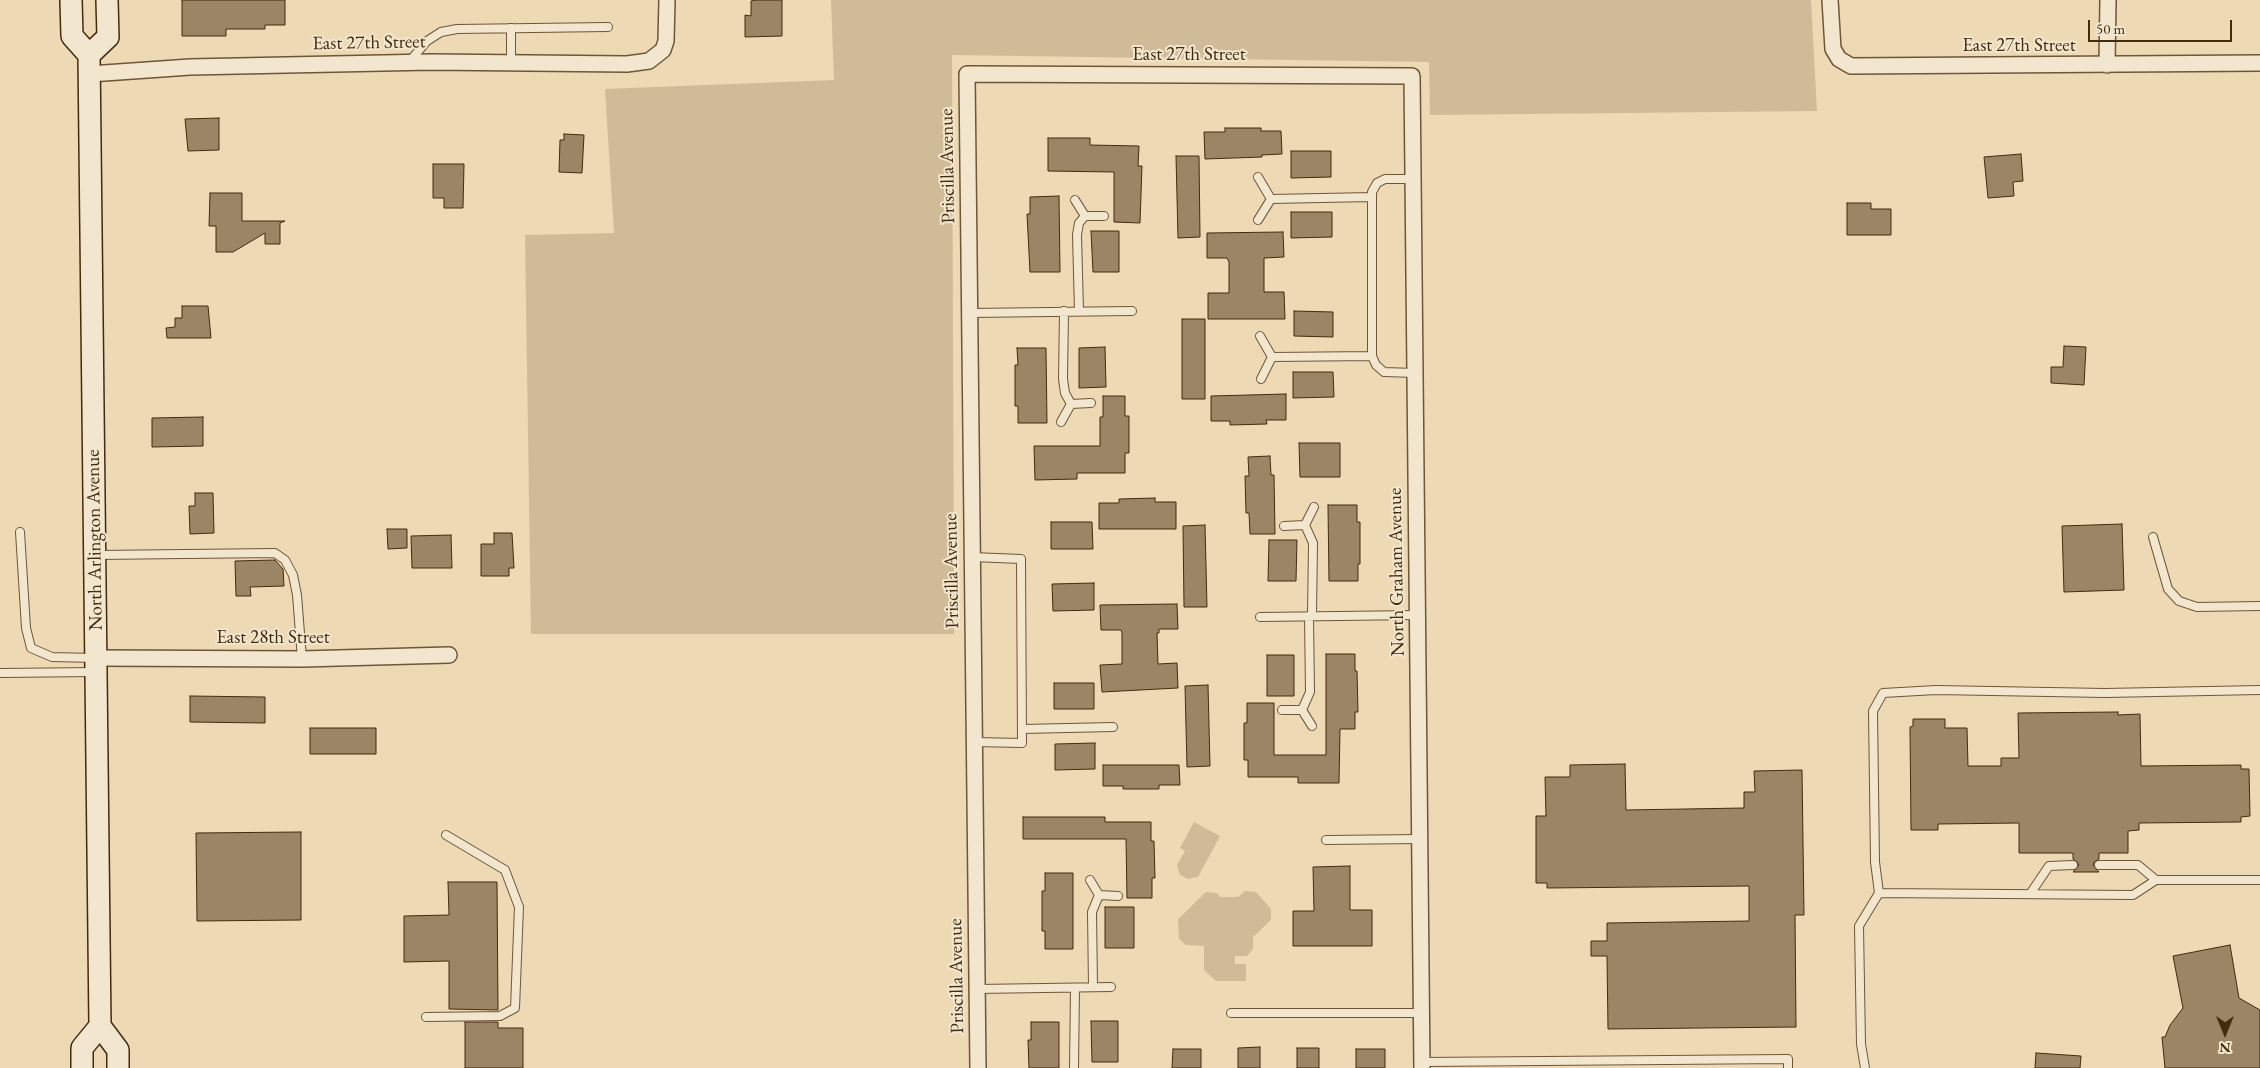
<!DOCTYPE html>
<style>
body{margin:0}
#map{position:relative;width:2260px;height:1068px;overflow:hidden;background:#edd9b4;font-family:"EB Garamond",serif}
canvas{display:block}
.north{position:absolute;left:2200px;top:1008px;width:50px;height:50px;-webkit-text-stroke:4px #f3e6ce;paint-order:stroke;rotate:180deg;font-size:14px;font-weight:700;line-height:20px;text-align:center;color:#432b0e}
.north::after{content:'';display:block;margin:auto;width:18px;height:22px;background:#432b0e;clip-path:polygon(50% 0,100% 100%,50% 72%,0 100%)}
.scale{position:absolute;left:2088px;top:20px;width:144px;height:22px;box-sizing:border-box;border:2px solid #432b0e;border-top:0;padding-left:6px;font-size:15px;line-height:18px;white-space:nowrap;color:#432b0e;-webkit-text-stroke:4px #f3e6ce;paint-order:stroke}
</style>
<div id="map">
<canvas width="2260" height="1068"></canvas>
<div class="north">N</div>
<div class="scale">50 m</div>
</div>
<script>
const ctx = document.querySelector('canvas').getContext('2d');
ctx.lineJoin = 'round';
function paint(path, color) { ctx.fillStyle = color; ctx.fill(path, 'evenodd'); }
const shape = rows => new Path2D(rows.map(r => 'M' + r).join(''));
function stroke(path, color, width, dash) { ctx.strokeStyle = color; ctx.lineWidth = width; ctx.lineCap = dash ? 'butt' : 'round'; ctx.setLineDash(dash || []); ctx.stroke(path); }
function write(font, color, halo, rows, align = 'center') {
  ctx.font = font + ' "EB Garamond",serif'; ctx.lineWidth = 4; ctx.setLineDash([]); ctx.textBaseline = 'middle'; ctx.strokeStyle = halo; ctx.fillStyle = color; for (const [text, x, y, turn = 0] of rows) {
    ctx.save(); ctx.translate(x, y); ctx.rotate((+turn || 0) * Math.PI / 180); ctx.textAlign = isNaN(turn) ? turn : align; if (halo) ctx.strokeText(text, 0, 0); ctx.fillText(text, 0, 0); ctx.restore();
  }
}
const green = shape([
 [831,0,1811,0,1817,111,1430,115,1429,62,952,55,954,634,531,634,525,235,614,233,605,89,834,80],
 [1194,822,1220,836,1198,877,1188,879,1180,875,1177,865,1185,851,1180,848],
 [1245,891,1256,892,1271,909,1271,920,1253,937,1253,949,1247,956,1235,956,1235,964,1246,964,1246,981,1216,981,1204,970,1204,946,1186,945,1179,939,1178,919,1206,892,1217,893,1220,897,1238,897]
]);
const building = shape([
 [182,0,285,0,285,25,265,25,265,29,226,29,226,36,182,36,182,0],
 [755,0,782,0,782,36,745,37,745,15,751,16,751,1,755,0],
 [219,118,219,150,188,151,185,119,219,118],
 [1225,128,1261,128,1261,131,1281,131,1282,154,1262,155,1262,157,1205,159,1204,132,1225,132,1225,128],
 [564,134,584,135,582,173,559,172,560,140,564,140,564,134],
 [1048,138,1090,138,1090,145,1139,146,1138,166,1142,166,1140,223,1114,222,1114,172,1048,171,1048,138],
 [1291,151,1331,151,1331,177,1291,178,1291,151],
 [2021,154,2023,181,2013,182,2014,196,1988,198,1984,157,2021,154],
 [1176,156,1199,156,1200,237,1178,238,1176,156],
 [433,164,464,164,463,208,444,208,444,198,433,198,433,164],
 [210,193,242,193,242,221,285,221,280,223,280,244,265,244,265,233,233,252,216,252,216,226,209,226,210,193],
 [1059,196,1060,272,1030,272,1027,214,1030,214,1030,197,1059,196],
 [1847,203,1871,203,1871,209,1891,209,1891,235,1847,235,1847,203],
 [1291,212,1332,212,1332,237,1291,238,1291,212],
 [1091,231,1119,231,1119,272,1093,272,1091,231],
 [1283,232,1284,257,1264,258,1264,292,1284,292,1285,319,1208,319,1208,293,1229,293,1229,262,1227,258,1207,258,1207,233,1283,232],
 [182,306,208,306,211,338,167,338,166,328,175,327,175,318,182,318,182,306],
 [1294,311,1333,312,1333,337,1294,336,1294,311],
 [1182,319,1205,319,1205,399,1182,399,1182,319],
 [2064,346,2086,347,2084,385,2051,383,2051,367,2063,367,2064,346],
 [1105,347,1106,387,1079,388,1079,348,1105,347],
 [1017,348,1046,348,1047,423,1018,423,1018,406,1015,406,1015,365,1018,365,1017,348],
 [1293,372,1333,372,1334,397,1293,398,1293,372],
 [1286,394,1286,420,1266,420,1267,424,1230,425,1230,421,1211,421,1211,396,1286,394],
 [1103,396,1125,396,1125,416,1129,416,1129,453,1125,453,1125,473,1077,473,1077,479,1035,480,1034,446,1100,446,1100,417,1103,417,1103,396],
 [203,417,203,446,152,447,152,418,203,417],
 [1299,443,1340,443,1340,477,1300,477,1299,443],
 [1270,456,1271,475,1274,475,1275,534,1250,534,1249,513,1246,513,1245,476,1249,476,1248,457,1270,456],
 [195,493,213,493,214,533,190,534,189,506,195,506,195,493],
 [1155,498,1155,502,1176,502,1176,529,1099,529,1099,503,1119,503,1119,499,1155,498],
 [1328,505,1357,505,1357,522,1360,522,1360,564,1358,564,1358,581,1329,581,1328,505],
 [1051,522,1092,522,1093,549,1051,549,1051,522],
 [2122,524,2124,590,2064,592,2062,526,2122,524],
 [1205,525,1207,607,1184,607,1183,526,1205,525],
 [387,529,407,529,407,548,388,549,387,529],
 [494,533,512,533,514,568,509,568,509,576,481,576,481,544,494,544,494,533],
 [451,535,452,568,412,568,411,536,451,535],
 [1269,540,1297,540,1296,581,1268,581,1269,540],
 [275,560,283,569,284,586,250,587,251,596,236,596,235,561,275,560],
 [1094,583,1094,610,1053,611,1052,584,1094,583],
 [1177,604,1178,629,1159,629,1159,633,1157,633,1158,664,1177,663,1178,688,1102,692,1100,665,1122,664,1122,633,1121,630,1101,630,1100,605,1177,604],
 [1326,654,1355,654,1355,671,1357,671,1358,712,1355,712,1355,729,1340,729,1339,783,1298,783,1298,777,1248,777,1248,760,1244,760,1244,723,1247,723,1247,703,1274,703,1274,755,1326,755,1326,654],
 [1267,655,1294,655,1294,696,1267,696,1267,655],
 [1054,683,1094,683,1094,709,1054,709,1054,683],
 [1208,685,1210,766,1187,767,1185,686,1208,685],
 [190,696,265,697,265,723,190,722,190,696],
 [2118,712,2118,715,2140,714,2141,766,2241,765,2241,769,2249,769,2250,816,2241,817,2241,822,2139,823,2139,830,2128,831,2128,853,2099,853,2099,859,2094,862,2093,865,2099,872,2073,872,2079,865,2077,862,2073,859,2073,853,2019,853,2019,823,1938,824,1938,830,1911,830,1910,727,1913,726,1913,719,1945,719,1945,728,1967,728,1968,766,2001,766,2001,758,2019,758,2018,713,2118,712],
 [310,728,376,728,376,754,310,754,310,728],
 [1095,743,1095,769,1055,770,1055,744,1095,743],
 [1625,764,1626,810,1744,808,1744,792,1755,792,1754,771,1802,770,1804,915,1795,915,1796,1027,1608,1029,1607,956,1591,956,1591,941,1607,941,1607,923,1749,921,1749,886,1547,888,1547,883,1536,883,1536,816,1546,816,1545,777,1570,777,1570,765,1625,764],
 [1103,765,1179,765,1180,785,1159,785,1159,789,1123,789,1123,786,1103,786,1103,765],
 [1023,817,1105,817,1105,822,1151,822,1151,841,1154,841,1155,878,1152,878,1152,898,1127,898,1126,839,1023,839,1023,817],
 [301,832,301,920,197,921,196,833,301,832],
 [1350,866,1350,910,1372,910,1372,946,1293,946,1293,911,1314,911,1313,867,1350,866],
 [1045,873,1073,873,1073,949,1045,949,1045,931,1042,931,1042,891,1045,891,1045,873],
 [448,882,497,882,498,1010,449,1009,449,961,404,962,404,916,449,915,448,882],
 [1105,907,1134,907,1134,948,1105,948,1105,907],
 [2230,945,2239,998,2260,1010,2260,1068,2165,1068,2162,1037,2165,1037,2170,1025,2183,1008,2173,956,2230,945],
 [1091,1021,1118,1021,1118,1062,1092,1062,1091,1021],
 [465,1022,498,1022,498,1028,523,1028,523,1068,465,1068,465,1022],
 [1031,1022,1059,1022,1059,1068,1029,1068,1028,1040,1031,1040,1031,1022],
 [1260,1047,1260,1068,1238,1068,1238,1048,1260,1047],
 [1297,1048,1319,1048,1319,1068,1297,1068,1297,1048],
 [1173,1049,1201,1049,1201,1068,1172,1068,1173,1049],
 [1356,1049,1385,1049,1385,1068,1356,1068,1356,1049],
 [2036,1053,2081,1056,2080,1068,2035,1068,2036,1053]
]);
const service = shape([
 [511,28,511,63],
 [409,62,427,41,441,32,457,29,608,27],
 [1258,177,1271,199],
 [1413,179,1385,179,1377,183,1372,192,1372,356,1376,365,1384,372,1415,373],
 [1271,199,1372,197],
 [1075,200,1085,216],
 [1085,216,1104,216],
 [1258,220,1271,199],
 [1064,311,1063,379,1065,393,1071,404],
 [1079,311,1077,235,1079,223,1085,216],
 [970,313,1132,311],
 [1260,336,1272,357],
 [1272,357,1372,356],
 [1261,379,1272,357],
 [1071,404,1091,403],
 [1061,422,1071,404],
 [1305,525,1313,543,1312,616],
 [1305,525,1314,507],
 [1284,526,1305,525],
 [20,532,26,628,31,648,52,657,95,658],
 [2153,537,2168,589,2179,601,2197,607,2260,606],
 [96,555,275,553,285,560,293,575,297,595,302,659],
 [972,557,1021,559,1022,743,974,742],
 [1260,617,1417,615],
 [0,673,95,672],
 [2260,690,2105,693,1936,690,1883,693,1873,711,1875,862,1879,893,2133,895,2156,880,2260,880],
 [1282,710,1302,710],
 [1302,710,1310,692,1309,616],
 [1302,710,1312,726],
 [1022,729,1113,727],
 [1326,840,1420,839],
 [2099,865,2138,865,2156,880],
 [1090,880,1099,895],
 [2030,894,2049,866,2073,865],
 [1099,895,1118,896],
 [1093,987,1092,912,1099,895],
 [977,989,1111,987],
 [1231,1013,1422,1013],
 [426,1017,500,1016,515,1008,519,907,505,870,446,835],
 [1422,1062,1788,1059,1788,1068],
 [1074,1068,1075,988],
 [1865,1068,1861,1044,1859,926,1879,893]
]);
const minor = shape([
 [1830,0,1833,49,1839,59,1851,66,2260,63],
 [2107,65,2108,0],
 [90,74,190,67,431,62,627,64,649,61,663,50,666,41,667,0],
 [97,658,302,659,449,655],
 [978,1068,967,74,1412,76,1422,1068]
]);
const secondary = shape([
 [71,0,72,36,89,55,100,1026,118,1050,118,1068],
 [89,55,108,37,107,0],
 [82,1068,82,1048,100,1026]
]);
const streetNames = [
 ["East 27th Street",369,43,-1],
 ["East 27th Street",2019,46],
 ["East 27th Street",1189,55],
 ["Priscilla Avenue",948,166,-91],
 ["North Arlington Avenue",95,540,-91],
 ["Priscilla Avenue",952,571,-91],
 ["North Graham Avenue",1397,572,-91],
 ["East 28th Street",273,638],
 ["Priscilla Avenue",957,976,-91]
];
paint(green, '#d0bb98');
paint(building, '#9b8564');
stroke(building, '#432b0e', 1);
stroke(service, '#6e5638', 10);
stroke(minor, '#6e5638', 18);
stroke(secondary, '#432b0e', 24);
stroke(service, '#f3e6ce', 8);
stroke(minor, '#f3e6ce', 15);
stroke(secondary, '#f3e6ce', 21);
write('19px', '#432b0e', '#f3e6ce', streetNames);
</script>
